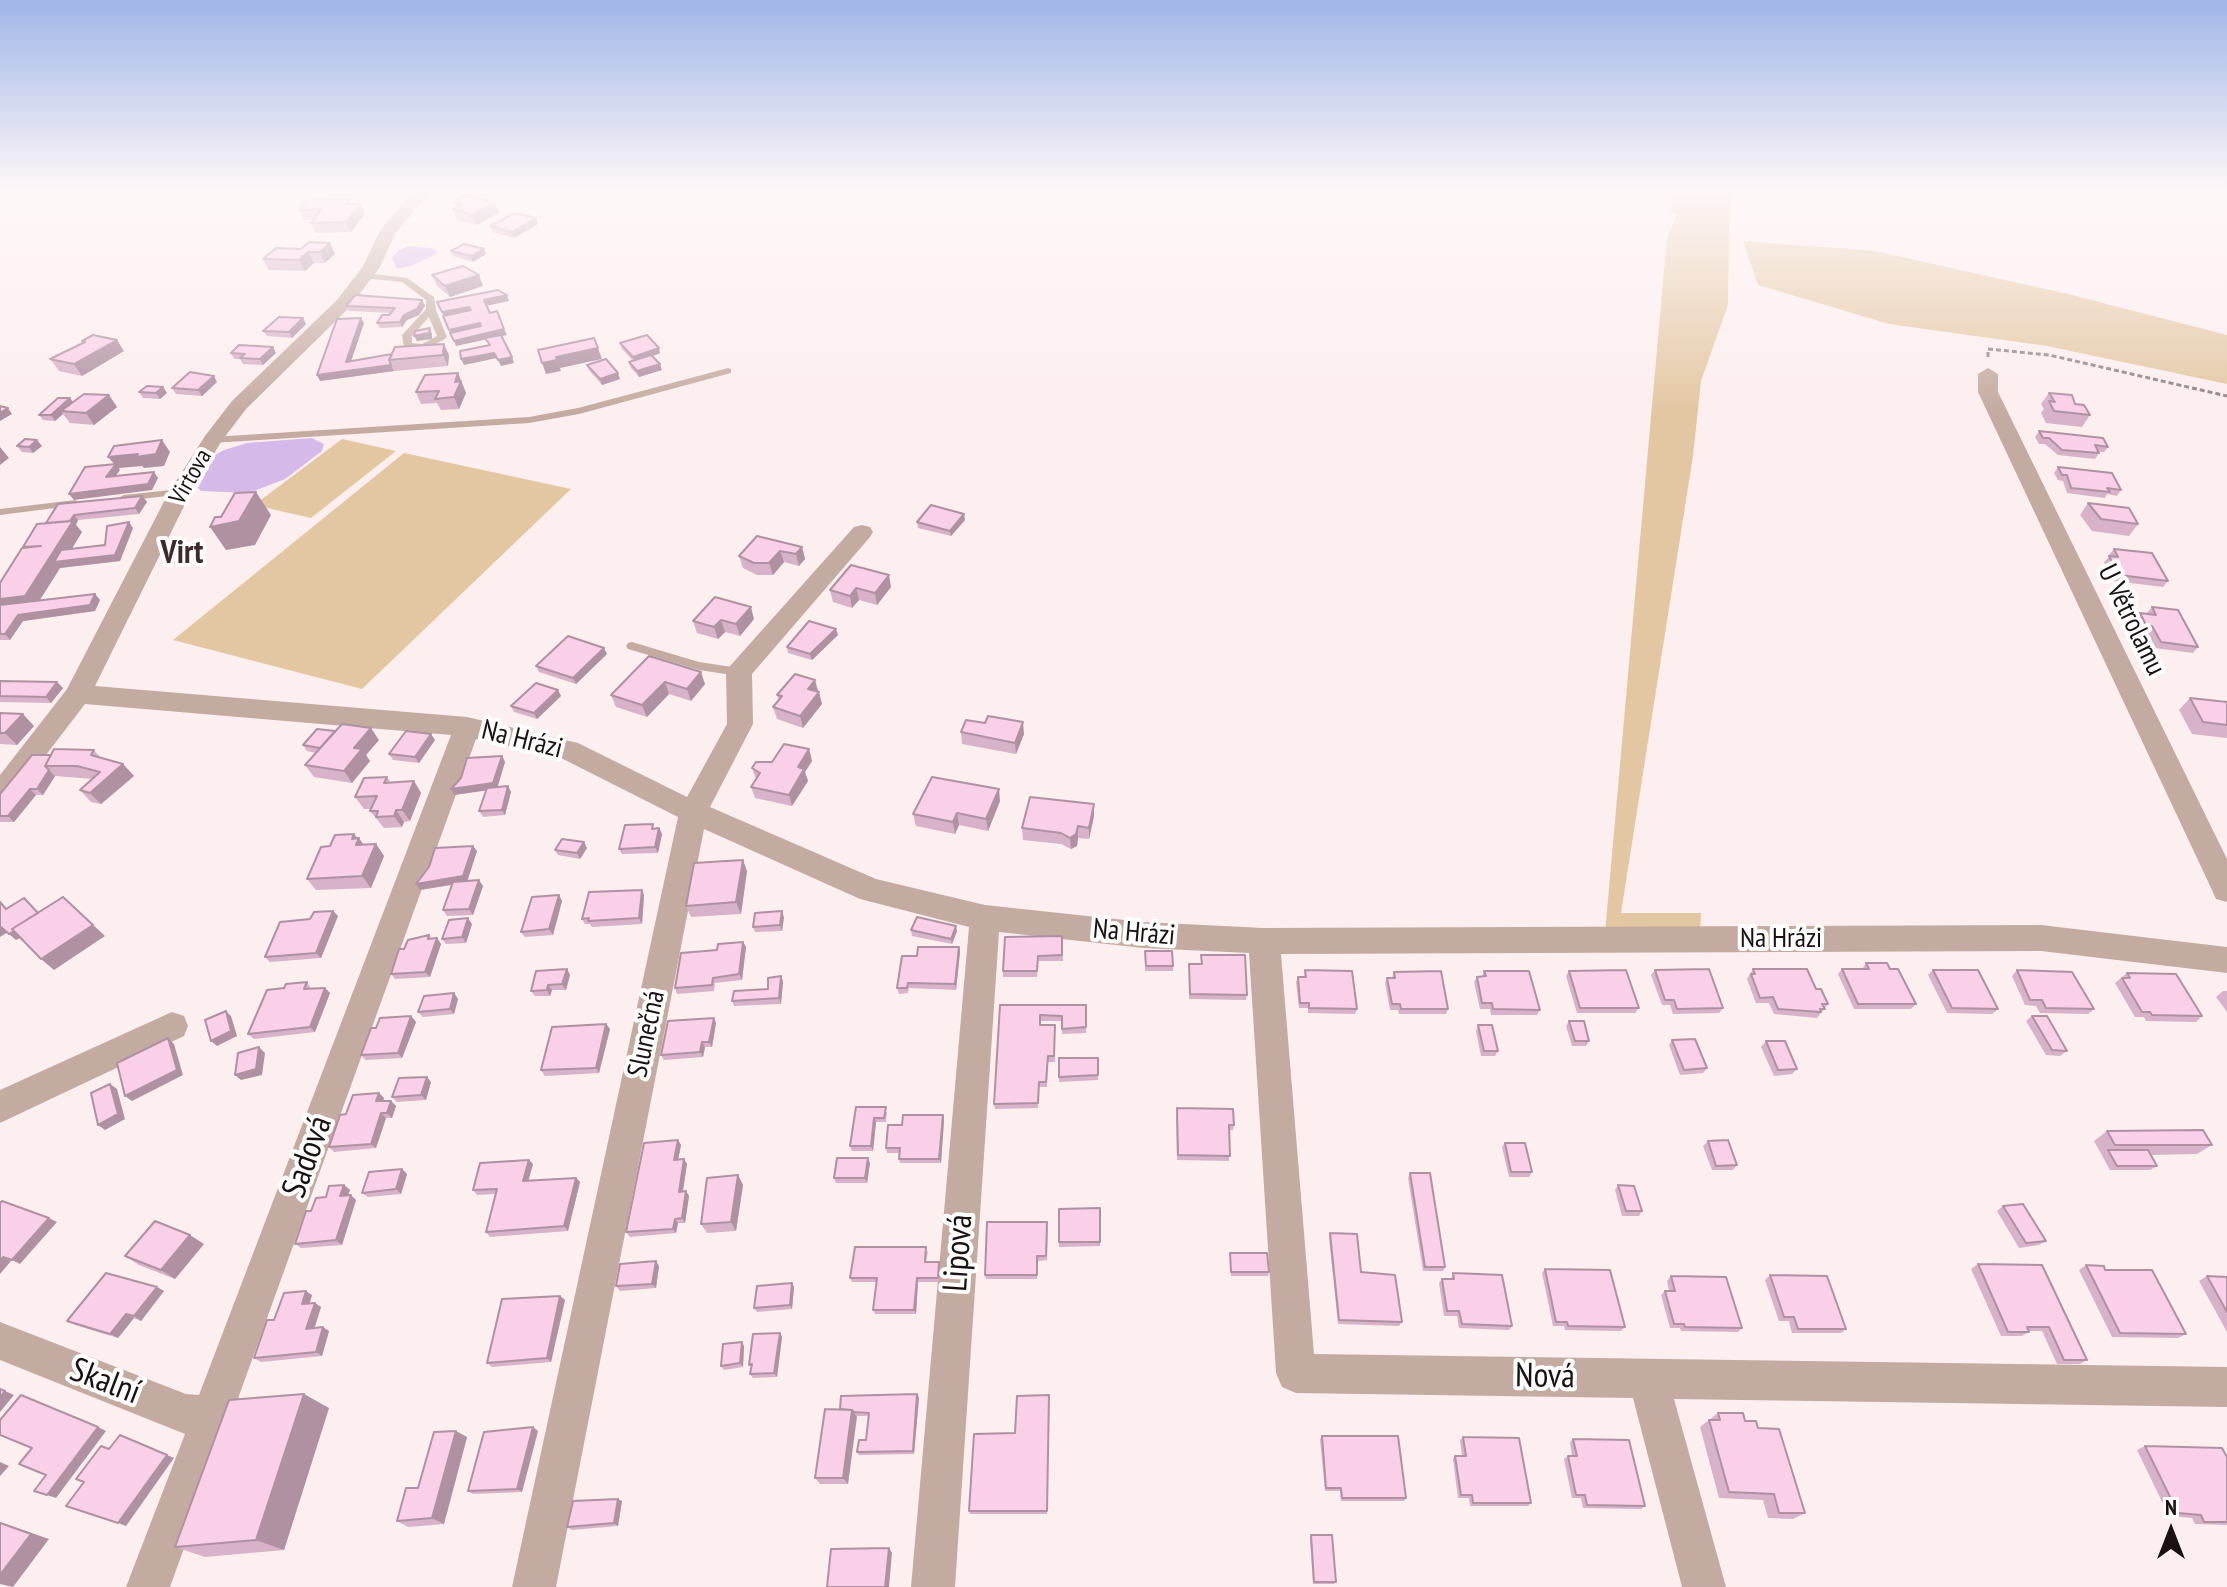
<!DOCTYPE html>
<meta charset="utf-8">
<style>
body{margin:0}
#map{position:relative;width:2227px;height:1587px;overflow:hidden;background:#fdeeef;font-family:"PT Sans Narrow",sans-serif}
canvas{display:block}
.north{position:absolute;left:2131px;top:1491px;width:80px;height:80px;-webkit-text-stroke:6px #fff;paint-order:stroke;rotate:0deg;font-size:22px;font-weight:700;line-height:32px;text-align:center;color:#191112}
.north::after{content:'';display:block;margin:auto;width:28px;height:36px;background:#191112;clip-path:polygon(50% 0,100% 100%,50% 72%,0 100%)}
</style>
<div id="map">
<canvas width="2227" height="1587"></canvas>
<div class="north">N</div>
</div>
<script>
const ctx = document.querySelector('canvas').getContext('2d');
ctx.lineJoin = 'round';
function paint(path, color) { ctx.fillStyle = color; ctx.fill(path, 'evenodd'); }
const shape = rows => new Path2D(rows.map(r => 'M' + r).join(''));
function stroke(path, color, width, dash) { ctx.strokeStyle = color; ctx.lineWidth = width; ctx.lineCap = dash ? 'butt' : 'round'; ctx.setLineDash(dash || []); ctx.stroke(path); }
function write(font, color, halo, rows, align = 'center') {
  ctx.font = font + ' "PT Sans Narrow",sans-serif'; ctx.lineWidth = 8; ctx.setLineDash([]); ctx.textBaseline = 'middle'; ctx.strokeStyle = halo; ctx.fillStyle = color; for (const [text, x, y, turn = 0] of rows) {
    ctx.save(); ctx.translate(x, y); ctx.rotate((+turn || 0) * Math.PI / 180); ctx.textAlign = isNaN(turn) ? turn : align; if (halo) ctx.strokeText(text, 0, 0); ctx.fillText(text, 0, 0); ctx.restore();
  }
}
const green = shape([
 [1673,190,1733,190,1729,226,1728,305,1701,381,1693,456,1621,913,1701,913,1700,933,1605,933,1667,237,1677,214,1671,212],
 [1743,241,1875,251,2072,295,2227,335,2227,384,2047,346,1889,324,1758,285],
 [342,439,396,451,311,518,254,505],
 [404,453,571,489,362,689,173,640]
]);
const water = shape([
 [409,246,430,248,437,251,437,254,411,266,397,269,392,258,399,250],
 [312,438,324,444,322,451,285,479,249,493,201,491,198,488,215,455,224,450,247,443]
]);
const path = shape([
 [1988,357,1988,349,2049,355,2227,396]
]);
const service = shape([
 [366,273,407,278,434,297,436,310,447,337,445,339,423,350,404,347,402,335,426,309,426,300,402,282,363,278,363,274,366,273],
 [429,317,437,336,422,344,412,343,412,336,429,317],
 [728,368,731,369,731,373,579,414,529,423,212,443,207,440,212,437,529,417,578,408,728,368],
 [180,489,185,492,184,494,124,501,118,498,124,495,180,489],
 [75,500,81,503,79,505,0,515,0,509,75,500],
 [632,642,699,662,739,668,745,672,739,676,699,670,628,649,626,646,628,643,632,642]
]);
const minor = shape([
 [414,190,431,190,395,234,380,267,349,308,246,409,221,442,191,492,95,686,467,717,578,743,687,797,727,724,726,672,730,666,854,527,862,525,870,527,873,532,870,537,752,674,753,724,710,807,876,879,985,905,1143,922,1264,928,2041,925,2227,947,2227,973,2041,951,1281,954,1314,1354,2227,1367,2227,1407,1674,1399,1726,1587,1682,1587,1633,1398,1296,1393,1282,1387,1276,1373,1249,953,1143,948,999,932,955,1587,911,1587,969,927,860,899,704,829,556,1587,512,1587,678,817,561,758,476,739,170,1587,126,1587,185,1434,0,1360,0,1322,186,1394,199,1395,451,735,85,704,10,802,0,806,0,775,67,689,169,492,205,436,232,401,337,300,363,266,381,229,414,190],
 [1988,368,1998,374,1998,392,2227,859,2227,902,2216,899,2212,890,1978,392,1978,374,1988,368],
 [172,1012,184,1016,188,1026,184,1036,0,1123,0,1090,172,1012]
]);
const wall = shape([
 [350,199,352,204,360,204,365,214,351,232,316,233,311,223,313,220,304,220,299,210],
 [455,201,495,203,499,213,477,225,457,220,453,209,458,207],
 [536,218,538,224,514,238,492,232,490,226],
 [301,249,335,254,325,263,314,263,305,271,269,270,263,259],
 [451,251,486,254,473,262,453,256],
 [432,275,483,286,450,297,437,286],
 [422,300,425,306,419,315,407,320,402,327,380,328,377,323,390,313,349,311,346,306],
 [303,318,306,324,292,338,267,336,263,331],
 [364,323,351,361,449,355,448,366,394,371,320,381],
 [82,341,124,351,82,376,59,371,50,359,83,343],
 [620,343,660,353,653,356,662,370,639,377,631,368,629,362,633,361,622,349],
 [231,353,276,353,263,365,243,364,240,359,234,359],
 [587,365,620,379,602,385,589,370],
 [458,373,466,393,459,409,441,410,437,403,421,404,416,392],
 [217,382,202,396,176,394,172,388],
 [163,387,167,393,160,399,143,398,139,392],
 [2049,393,2075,404,2090,415,2082,427,2046,423,2041,413,2044,409,2041,404],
 [109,395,117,407,94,425,70,423,63,414,55,421,43,420,39,415,70,398,73,402],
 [2039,431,2108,447,2104,452,2098,452,2099,453,2095,459,2058,455,2045,444,2039,444,2035,437],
 [17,446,42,446,33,453,22,452],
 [2058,467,2121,490,2117,496,2107,494,2105,498,2067,493,2063,481,2058,480,2054,473],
 [142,496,147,502,139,514,78,520,76,525,82,532,72,549,105,545,133,528,120,561,60,568,39,600,95,594,100,600,95,611,23,621,10,640,0,640,0,583,25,548,23,547,46,523,58,504],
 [2088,503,2138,524,2129,536,2092,531,2080,515],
 [965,520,951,536,918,528,917,522],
 [802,547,805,559,799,566,784,562,773,575,757,575,743,568,739,556],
 [2114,549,2168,581,2163,587,2114,581,2104,562,2110,556,2109,555],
 [851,565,891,587,877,605,859,600,852,608,833,602,830,590],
 [2152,607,2198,647,2193,653,2155,648,2147,632,2141,631,2135,619,2140,613,2148,614,2147,613],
 [754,619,740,636,725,632,718,639,697,633,693,621],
 [838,635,812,660,788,653,787,647],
 [607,654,576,684,539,672,536,666],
 [649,656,705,684,691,701,669,694,647,717,616,707,611,695],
 [815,680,822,704,803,728,777,719,773,707,779,700,777,695],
 [0,681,57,682,63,688,51,703,0,702],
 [558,690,561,696,537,719,514,712,511,706],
 [2190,698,2227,702,2227,738,2192,734,2179,710],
 [0,713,34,726,17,745,0,744],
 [961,732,1024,734,1016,754,962,744],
 [379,740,366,755,370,761,352,783,314,777,305,765,316,753,307,751,303,745],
 [435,740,419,763,393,760,389,754],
 [809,749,812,761,805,772,808,781,792,806,755,798,751,787,756,779,752,768],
 [94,750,101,758,123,764,134,776,101,804,91,802,80,790,93,779,55,776,43,795,36,795,14,822,0,822,0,794,51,755],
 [502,756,505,762,497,787,508,786,511,792,505,815,483,817,479,811,486,790,454,795,451,789],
 [387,777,391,783,414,781,421,793,410,821,404,822,402,827,384,828,370,811,372,809,364,809,355,797],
 [1000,801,988,831,959,825,955,834,916,826,913,814],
 [1094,804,1094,816,1089,839,1078,838,1077,846,1071,849,1061,844,1023,840,1022,828],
 [659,828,662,834,658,853,622,854,619,849],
 [354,834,364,845,376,844,384,856,371,888,316,890,307,879,330,846],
 [473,846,477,851,467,881,483,886,473,915,447,916,443,910,452,885,420,890],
 [587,848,580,859,558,855,555,850],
 [747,871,741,914,691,917,686,906],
 [642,890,644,895,642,924,592,927,590,924,585,924,582,919],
 [559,895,562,901,553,935,525,937,521,932],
 [333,911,338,916,321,958,270,962,265,957,310,919],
 [784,917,782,931,755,932,753,927],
 [472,924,466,943,446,944,442,939],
 [911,930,957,931,952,944,912,936],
 [429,935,432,939,437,938,441,944,430,977,395,979,391,974,404,949],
 [1062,936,1063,961,1038,961,1037,977,1003,977,1003,971],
 [743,942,746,947,742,980,715,983,714,991,677,994,675,988,717,950],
 [959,947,960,952,956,990,909,988,908,993,899,994,897,988,917,956],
 [1145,951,1173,966,1173,971,1145,971],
 [1201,955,1247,995,1246,1000,1189,999,1189,964,1201,964],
 [1866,963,1916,1004,1911,1009,1854,1009,1838,974,1842,969,1862,969],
 [567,969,570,975,566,990,552,990,550,996,535,996,531,991],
 [1753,969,1816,989,1828,1004,1817,1018,1774,1014,1769,1003,1756,1003,1747,979],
 [1305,970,1357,1009,1355,1014,1308,1013,1308,1008,1299,1008,1296,982,1298,977,1304,977],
 [1655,970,1723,1008,1719,1013,1673,1014,1670,1005,1662,1005,1651,975],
 [1933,970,1998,1009,1992,1014,1947,1013,1928,975],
 [2017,970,2094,1009,2088,1014,2040,1013,2036,1006,2025,1005,2012,976],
 [1484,971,1540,1010,1537,1015,1491,1015,1490,1009,1480,1009,1474,982,1477,977,1482,976],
 [1569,971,1639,1008,1635,1013,1577,1013,1566,976],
 [1394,972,1448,1009,1446,1014,1399,1014,1398,1010,1390,1010,1385,983,1387,978,1392,978],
 [2127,973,2202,1016,2196,1022,2146,1021,2144,1017,2135,1017,2115,983],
 [783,981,781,1004,734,1006,732,1001,768,989],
 [307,982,311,989,325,988,330,993,315,1032,254,1039,248,1034,284,988],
 [2223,991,2227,991,2227,1012,2216,997],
 [454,993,458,999,454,1014,423,1017,418,1012],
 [1000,1005,1086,1005,1086,1033,1062,1034,1062,1021,1041,1021,1041,1025,1055,1025,1055,1062,1048,1062,1047,1087,1039,1087,1038,1108,995,1109,994,1104],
 [411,1016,416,1022,402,1058,366,1060,361,1055],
 [2032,1016,2067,1051,2060,1056,2046,1055,2026,1021],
 [714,1018,716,1023,712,1047,705,1047,703,1057,664,1060,661,1055],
 [1569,1021,1589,1041,1586,1046,1572,1046,1566,1026],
 [606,1024,610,1029,599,1073,545,1076,541,1070],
 [1478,1025,1498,1051,1495,1056,1481,1056,1476,1031],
 [1672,1040,1707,1068,1703,1073,1680,1075,1669,1045],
 [1766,1041,1797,1069,1792,1074,1774,1076,1761,1047],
 [1098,1058,1098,1080,1059,1082,1059,1077],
 [431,1082,426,1100,397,1102,392,1097],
 [379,1093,384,1098,383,1101,391,1101,396,1106,392,1118,386,1118,376,1148,334,1152,329,1147,346,1114],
 [856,1107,887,1112,886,1122,876,1122,873,1151,852,1151,850,1146],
 [1176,1113,1234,1125,1233,1130,1229,1130,1229,1161,1177,1160],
 [943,1115,944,1120,941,1163,900,1163,899,1159,899,1153,887,1153,886,1148,902,1125],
 [2107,1131,2212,1145,2197,1154,2151,1155,2157,1166,2150,1170,2110,1170,2094,1141],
 [678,1140,681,1145,678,1160,687,1164,683,1191,689,1196,685,1223,678,1223,676,1233,630,1237,626,1232],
 [1708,1141,1737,1165,1733,1170,1712,1170,1703,1146],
 [1505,1143,1532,1172,1529,1177,1509,1177,1502,1147],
 [870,1163,867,1183,836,1183,834,1178],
 [533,1164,528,1181,576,1178,580,1182,568,1231,490,1237,486,1232,496,1194,477,1195,473,1190],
 [402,1169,407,1174,401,1194,368,1197,362,1193],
 [1410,1173,1445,1267,1443,1271,1423,1271,1408,1178],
 [738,1175,743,1185,736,1231,707,1233,701,1224],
 [344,1185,350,1190,348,1195,356,1200,342,1245,301,1248,295,1244,311,1211,326,1197],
 [1618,1185,1642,1211,1639,1216,1622,1216,1615,1190],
 [2003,1206,2046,1241,2039,1245,2019,1248,1997,1211],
 [1100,1208,1100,1246,1059,1247,1059,1242],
 [1048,1227,1047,1260,1038,1261,1037,1279,986,1279,985,1275],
 [1330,1233,1402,1322,1399,1326,1338,1324,1329,1238],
 [204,1244,175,1279,139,1265,125,1256],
 [928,1251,926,1262,940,1266,939,1282,918,1282,916,1314,875,1314,873,1310,877,1282,852,1282,850,1278],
 [1230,1253,1269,1272,1268,1276,1231,1276],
 [1978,1264,2087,1360,2080,1364,2057,1364,2042,1331,2028,1331,2029,1332,2022,1336,2001,1336,1971,1269],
 [2086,1265,2105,1270,2186,1334,2178,1338,2112,1337,2079,1270],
 [659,1266,656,1288,620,1291,616,1286],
 [1545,1269,1625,1327,1621,1331,1565,1330,1564,1326,1553,1326,1542,1273],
 [1453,1273,1512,1326,1509,1330,1459,1328,1457,1316,1444,1316,1439,1283,1442,1279,1451,1279],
 [1770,1275,1846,1329,1841,1333,1792,1333,1789,1321,1779,1321,1765,1280],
 [1671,1276,1742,1328,1738,1332,1681,1331,1680,1328,1670,1328,1661,1295,1665,1291,1669,1291,1667,1281],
 [2207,1276,2227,1277,2227,1332,2199,1281],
 [157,1287,164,1291,141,1321,134,1318,118,1338,75,1325,67,1321],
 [794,1287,792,1309,757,1312,754,1308],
 [312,1295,310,1303,315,1303,321,1307,314,1328,329,1331,322,1356,261,1362,254,1358,274,1320],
 [560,1296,565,1300,551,1362,492,1367,487,1363],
 [780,1333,782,1337,777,1377,753,1378,750,1374],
 [744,1346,743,1367,724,1370,721,1366],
 [917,1394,919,1398,914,1454,859,1455,857,1452,866,1440,869,1416,856,1416,848,1484,820,1484,815,1478,840,1409],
 [1049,1395,1047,1514,970,1514,969,1511,1015,1433],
 [329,1408,284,1550,205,1557,175,1547],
 [1718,1413,1745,1421,1758,1428,1805,1513,1793,1519,1768,1518,1763,1500,1719,1498,1700,1427],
 [538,1431,522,1492,473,1494,468,1491],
 [1322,1436,1406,1498,1404,1501,1341,1501,1340,1491,1325,1491,1320,1439],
 [467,1437,444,1524,408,1527,397,1521],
 [1463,1437,1531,1503,1528,1506,1470,1506,1469,1498,1458,1498,1453,1459,1455,1456,1462,1456,1460,1440],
 [1573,1439,1645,1506,1641,1509,1583,1508,1581,1498,1572,1498,1564,1459,1568,1456,1572,1456,1570,1442],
 [2145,1446,2227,1457,2227,1525,2195,1524,2192,1518,2169,1516,2137,1450],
 [622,1501,618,1526,572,1530,567,1527],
 [1311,1535,1336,1582,1334,1584,1313,1584,1310,1538]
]);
const shadedWall = shape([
 [358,190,384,190,360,195],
 [495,203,499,213,477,225,472,215],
 [360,204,365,214,351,232,346,222],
 [536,218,538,224,514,238,512,232],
 [330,243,335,254,325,263,320,252],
 [484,249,486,254,473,262,471,256],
 [308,252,314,263,305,271,299,260],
 [479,275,483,286,450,297,445,286],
 [507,295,509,301,486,306,484,300],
 [422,300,425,306,419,315,407,320,402,327,400,322,404,315],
 [469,307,472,312,444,318,442,312],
 [303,318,306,324,292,338,289,332],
 [361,318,364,323,349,367,346,362],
 [480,323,482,328,451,335,449,330],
 [430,328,432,334,432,339,417,341,414,336],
 [504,329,507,335,456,346,454,341],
 [117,340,124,351,82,376,74,364],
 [444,344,449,355,448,366,443,355],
 [273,347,276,353,263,365,260,359],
 [598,348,602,359,560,368,556,357],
 [659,348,660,353,635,363,633,357],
 [494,353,497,358,464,365,461,359],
 [512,357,514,363,501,366,498,360],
 [557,360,561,371,546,374,542,363],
 [660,364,662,370,639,377,637,371],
 [391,365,394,371,320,381,317,375],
 [458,373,466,393,459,409,454,397,455,382],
 [618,373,620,379,602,385,600,379],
 [214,376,217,382,202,396,198,390],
 [163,387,167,393,160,399,156,393],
 [109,395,117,407,94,425,86,413],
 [70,398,74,404,61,411,63,414,55,421,51,415],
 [8,408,12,414,0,421,0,413],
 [37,440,42,446,33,453,29,447],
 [162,440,170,452,164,466,144,468,142,466,119,468,120,470,111,483,106,477,115,465,108,457],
 [0,447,9,458,0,465],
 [154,472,158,478,152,490,74,500,69,494],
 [256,492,271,515,255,545,226,550,210,527],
 [142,496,147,502,139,514,135,508],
 [964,514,965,520,951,536,950,531],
 [74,515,78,520,76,525,82,532,64,561,115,555,129,522,133,528,120,561,60,568,35,608,0,612,0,599,66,528],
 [802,547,805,559,799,566,796,554],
 [780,551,784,562,773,575,769,563],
 [187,556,192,562,176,566,171,560],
 [889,575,891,587,877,605,875,593],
 [856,588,859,600,852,608,850,596],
 [95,594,100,600,95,611,23,621,10,640,5,634,18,615],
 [751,607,754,619,740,636,736,624],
 [721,620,725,632,718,639,714,627],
 [836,629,838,635,812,660,810,654],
 [604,648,607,654,576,684,573,678],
 [701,672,705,684,691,701,687,689],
 [815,680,818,692,808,689],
 [57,682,63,688,51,703,46,697],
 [665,682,669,694,647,717,642,705],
 [558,690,561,696,537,719,534,713],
 [819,692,822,704,803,728,800,716],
 [23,714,34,726,17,745,5,733],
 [1023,722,1024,734,1016,754,1015,743],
 [371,728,379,740,366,755,370,761,352,783,344,771,354,748],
 [431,734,435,740,419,763,415,757],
 [809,749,812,761,805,772,808,781,792,806,789,795,798,767],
 [502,756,505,762,497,789,454,795,451,789],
 [123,764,134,776,101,804,90,793],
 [49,770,55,776,43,795,37,789],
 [414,781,421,793,410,821,402,810],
 [508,786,511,792,505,815,502,810],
 [30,789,36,795,14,822,8,816],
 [999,789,1000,801,988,831,986,819],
 [1094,804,1094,816,1089,839,1089,828],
 [396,810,404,822,402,827,394,816],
 [957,813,959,825,955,834,953,822],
 [1078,826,1078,838,1077,846,1071,849,1070,838],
 [659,828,662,834,658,853,655,847],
 [354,834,358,840,359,838,367,850,365,857,352,839],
 [584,842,587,848,580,859,577,853],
 [376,844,384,856,371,888,362,876],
 [473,846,477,851,467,882,420,890,416,884],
 [743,860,747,871,741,914,736,902],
 [479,880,483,886,473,915,469,909],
 [642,890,644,895,642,924,639,918],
 [559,895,562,901,553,935,549,929],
 [63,897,105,936,54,970,41,959],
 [24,898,50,924,16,940,9,934],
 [333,911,338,916,321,958,316,953],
 [782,911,784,917,782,931,780,925],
 [468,918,472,924,466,943,462,937],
 [956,926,957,931,952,944,951,939],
 [1,927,8,932,0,937,0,928],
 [437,938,441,944,430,977,425,972],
 [743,942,746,947,742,980,739,974],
 [959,947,960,952,956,990,955,984],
 [567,969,570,975,566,990,562,984],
 [781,976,783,981,781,1004,779,998],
 [548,985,552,990,550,996,547,990],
 [325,988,330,993,315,1032,310,1027],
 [454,993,458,999,454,1014,450,1009],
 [226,1011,231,1016,237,1036,217,1046,211,1041],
 [411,1016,416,1022,402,1058,398,1053],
 [714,1018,716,1023,712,1047,709,1042],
 [606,1024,610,1029,599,1073,596,1068],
 [168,1038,174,1044,183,1075,132,1101,125,1096],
 [702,1042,705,1047,703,1057,700,1052],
 [259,1047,265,1053,262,1075,241,1080,235,1075],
 [427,1077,431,1082,426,1100,421,1095],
 [110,1084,117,1089,125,1119,105,1130,98,1125],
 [379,1093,384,1098,381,1106,376,1101],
 [391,1101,396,1106,392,1118,387,1113],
 [381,1113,386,1118,376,1148,371,1144],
 [943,1115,944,1120,941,1163,939,1159],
 [874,1118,876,1122,873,1151,871,1146],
 [678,1140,681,1145,677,1165,674,1160],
 [868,1158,870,1163,867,1183,865,1178],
 [684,1159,687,1164,682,1196,679,1192],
 [529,1160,533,1164,527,1186,523,1181],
 [402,1169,407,1174,401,1194,396,1189],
 [738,1175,743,1185,736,1231,731,1222],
 [576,1178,580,1182,568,1231,564,1226],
 [344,1185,350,1190,346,1201,340,1196],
 [686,1191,689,1196,685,1223,682,1218],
 [351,1195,356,1200,342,1245,336,1240],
 [49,1218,57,1222,20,1264,12,1260],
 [675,1219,678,1223,676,1233,673,1229],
 [190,1235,204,1244,175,1279,161,1270],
 [3,1257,11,1261,0,1274,0,1261],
 [656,1261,659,1266,656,1288,652,1284],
 [917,1278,918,1282,916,1314,914,1310],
 [792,1283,794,1287,792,1309,790,1305],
 [157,1287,164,1291,141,1321,134,1316],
 [306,1291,312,1295,308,1308,302,1304],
 [560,1296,565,1300,551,1362,547,1358],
 [315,1303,321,1307,313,1333,306,1329],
 [126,1314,134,1318,118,1338,110,1334],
 [323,1327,329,1331,322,1356,316,1352],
 [780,1333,782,1337,777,1377,774,1373],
 [742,1342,744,1346,743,1367,740,1363],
 [5,1391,14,1395,0,1412,0,1397],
 [304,1394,329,1408,284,1550,256,1540],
 [917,1394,919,1398,914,1454,913,1451],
 [852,1410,857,1417,848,1484,843,1478],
 [98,1427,106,1431,56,1498,47,1495],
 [533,1427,538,1431,522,1492,517,1489],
 [456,1431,467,1437,444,1524,432,1518],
 [167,1455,174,1458,126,1526,118,1523],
 [0,1462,9,1466,0,1476],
 [618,1499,622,1501,618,1526,614,1523],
 [0,1522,49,1539,13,1587,0,1584],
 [889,1548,892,1553,889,1587,885,1587]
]);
const building = shape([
 [467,195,495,203,472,215,453,209,464,204,455,201,467,195],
 [350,199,346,204,360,204,346,222,311,223,322,209,299,210,308,200,350,199],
 [515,213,536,218,512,232,490,226,515,213],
 [309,242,330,243,320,252,308,252,299,260,263,259,276,248,301,249,309,242],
 [464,244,484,249,471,256,451,251,464,244],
 [463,266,479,275,445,286,432,275,463,266],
 [498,290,507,295,484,300,490,313,497,311,504,329,454,341,450,333,481,326,480,323,449,330,443,316,471,310,469,307,442,312,437,302,498,290],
 [355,295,422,300,417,309,404,315,400,322,377,323,382,315,389,315,395,308,346,306,355,295],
 [279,317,303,318,289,332,263,331,279,317],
 [361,318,346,362,392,354,389,360,391,365,317,375,337,319,361,318],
 [430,328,429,333,414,336,415,331,430,328],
 [93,335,117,340,74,364,50,359,85,342,82,341,93,335],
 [501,335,512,357,498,360,494,353,461,359,460,351,490,345,485,338,501,335],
 [647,335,659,348,633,357,620,343,647,335],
 [594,338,598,348,556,357,557,360,542,363,538,350,594,338],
 [444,344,443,355,389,360,395,347,444,344],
 [239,345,273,347,260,359,240,358,245,354,231,353,239,345],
 [651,355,660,364,637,371,629,362,651,355],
 [606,359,618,373,600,379,587,365,606,359],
 [190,372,214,376,198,390,172,388,190,372],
 [458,373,455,382,461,381,454,397,435,399,439,391,416,392,425,375,458,373],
 [147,386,163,387,156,393,139,392,147,386],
 [2049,393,2072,395,2075,404,2084,405,2090,415,2054,411,2049,401,2055,402,2049,393],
 [84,394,109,395,86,413,61,411,84,394],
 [58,398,70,398,51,415,39,415,58,398],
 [0,406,8,408,0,413,0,406],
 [2039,431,2103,438,2108,447,2095,445,2099,453,2062,450,2049,438,2043,438,2039,431],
 [25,439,37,440,29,447,17,446,25,439],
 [162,440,156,454,136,457,138,454,108,457,114,446,162,440],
 [116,464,106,477,154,472,148,484,69,494,85,467,116,464],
 [2058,467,2112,473,2121,490,2107,488,2110,492,2071,488,2067,475,2062,475,2058,467],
 [256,492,239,521,210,527,215,517,221,517,235,493,256,492],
 [142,496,135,508,74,515,70,521,46,523,58,504,142,496],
 [2088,503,2129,508,2138,524,2101,519,2088,503],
 [931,505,964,514,950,531,917,522,931,505],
 [73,521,25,596,0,599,0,583,22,548,41,546,23,547,37,524,73,521],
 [129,522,115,555,54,562,61,550,105,545,107,526,129,522],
 [757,536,802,547,796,554,780,551,769,563,754,563,739,556,757,536],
 [2114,549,2152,553,2168,581,2119,575,2109,556,2118,557,2114,549],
 [185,553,187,556,171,560,175,555,185,553],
 [851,565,889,575,875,593,856,588,850,596,830,590,851,565],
 [95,594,90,605,18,615,5,634,0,634,0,605,95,594],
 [715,597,751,607,736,624,721,620,714,627,693,621,715,597],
 [2152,607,2178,610,2198,647,2161,642,2152,626,2146,625,2140,613,2156,615,2152,607],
 [809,621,836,629,810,654,787,647,809,621],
 [568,636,604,648,573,678,536,666,568,636],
 [649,656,701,672,687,689,665,682,642,705,611,695,649,656],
 [795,674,815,680,808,689,819,692,800,716,773,707,782,696,777,695,795,674],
 [0,681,57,682,46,697,0,696,0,681],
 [536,683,558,690,534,713,511,706,536,683],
 [2190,698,2227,702,2227,725,2203,722,2190,698],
 [0,713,23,714,5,733,0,733,0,713],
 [988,716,1023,722,1015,743,961,732,966,720,985,723,988,716],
 [342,724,371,728,354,748,362,749,344,771,305,765,342,724],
 [317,729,335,731,320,748,303,745,317,729],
 [406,731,431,734,415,757,389,754,406,731],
 [784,744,809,749,798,767,804,769,789,795,751,787,760,773,752,768,756,762,772,762,784,744],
 [54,749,94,750,91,755,123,764,90,793,80,790,100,772,77,766,45,766,54,749],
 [32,755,51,755,45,766,49,770,37,789,30,789,8,816,0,816,0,794,32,755],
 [502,756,493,783,451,789,461,778,467,758,502,756],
 [387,777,384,783,414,781,402,810,396,810,394,816,376,817,378,811,370,811,377,796,355,797,364,778,387,777],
 [932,777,999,789,986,819,957,813,953,822,913,814,932,777],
 [508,786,502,810,479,811,487,788,508,786],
 [1030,797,1094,804,1089,828,1078,826,1076,834,1070,838,1061,833,1022,828,1030,797],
 [653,824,652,829,659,828,655,847,619,849,625,825,653,824],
 [354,834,352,839,359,838,356,845,376,844,362,876,307,879,321,847,330,846,335,835,354,834],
 [562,839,584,842,577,853,555,850,562,839],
 [473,846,463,876,416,884,429,867,435,848,473,846],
 [743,860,736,902,686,906,694,863,743,860],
 [479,880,469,909,443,910,453,882,479,880],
 [642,890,639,918,588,921,589,918,582,919,589,892,642,890],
 [559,895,549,929,521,932,532,897,559,895],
 [63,897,93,925,41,959,12,929,63,897],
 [24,898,38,913,12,929,14,931,9,934,1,927,0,928,0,902,6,909,24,898],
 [333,911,316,953,265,957,280,922,310,919,314,912,333,911],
 [782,911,780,925,753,927,755,913,782,911],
 [917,917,956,926,951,939,911,930,917,917],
 [468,918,462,937,442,939,449,920,468,918],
 [429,935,428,939,437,938,425,972,391,974,399,949,404,949,408,940,429,935],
 [1062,936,1062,955,1038,956,1037,971,1003,971,1005,937,1062,936],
 [743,942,739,974,713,978,712,985,675,988,681,953,717,950,718,944,743,942],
 [918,947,959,947,955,984,908,983,907,988,897,988,902,956,917,956,918,947],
 [1145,951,1172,951,1173,966,1146,966,1145,951],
 [1201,955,1245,955,1247,995,1190,994,1189,964,1202,964,1201,955],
 [1866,963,1887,963,1890,969,1898,969,1916,1004,1858,1004,1842,969,1869,969,1866,963],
 [567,969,562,984,548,985,547,990,531,991,536,971,567,969],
 [1709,969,1723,1008,1677,1009,1674,1000,1665,1000,1655,970,1709,969],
 [1753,969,1807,969,1816,989,1821,989,1828,1004,1822,1004,1825,1009,1820,1009,1821,1012,1778,1009,1773,997,1760,998,1751,974,1755,974,1753,969],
 [1305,970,1352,971,1357,1009,1309,1008,1309,1003,1300,1003,1298,977,1306,977,1305,970],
 [1626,970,1639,1008,1580,1008,1569,971,1626,970],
 [1933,970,1978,970,1998,1009,1952,1008,1933,970],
 [2017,970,2072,972,2094,1009,2046,1008,2042,1000,2030,1000,2017,970],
 [1441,971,1448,1009,1401,1009,1400,1004,1392,1004,1387,978,1395,978,1394,972,1441,971],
 [1484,971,1529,971,1540,1010,1493,1009,1492,1003,1482,1003,1477,977,1486,976,1484,971],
 [2127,973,2176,974,2202,1016,2152,1015,2150,1012,2142,1012,2122,978,2130,978,2127,973],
 [781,976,779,998,732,1001,734,991,768,989,768,978,781,976],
 [307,982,304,989,325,988,310,1027,248,1034,267,990,284,988,286,984,307,982],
 [454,993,450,1009,418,1012,424,996,454,993],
 [1000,1005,1086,1005,1086,1027,1062,1029,1062,1016,1040,1015,1040,1025,1055,1025,1054,1056,1048,1056,1046,1082,1039,1082,1038,1103,994,1104,1000,1005],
 [226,1011,231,1031,211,1041,205,1020,226,1011],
 [411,1016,398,1053,361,1055,371,1028,376,1028,380,1018,411,1016],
 [2032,1016,2047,1016,2067,1051,2052,1050,2032,1016],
 [714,1018,709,1042,702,1042,700,1052,661,1055,668,1021,714,1018],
 [1569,1021,1584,1021,1589,1041,1575,1041,1569,1021],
 [606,1024,596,1068,541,1070,552,1027,606,1024],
 [1478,1025,1492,1025,1498,1051,1484,1051,1478,1025],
 [168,1038,177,1070,125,1096,117,1063,168,1038],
 [1695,1039,1707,1068,1684,1070,1672,1040,1695,1039],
 [1766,1041,1785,1041,1797,1069,1778,1070,1766,1041],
 [259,1047,256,1069,235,1075,238,1053,259,1047],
 [1059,1058,1098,1058,1098,1075,1059,1077,1059,1058],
 [427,1077,421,1095,392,1097,399,1078,427,1077],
 [110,1084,118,1114,98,1125,91,1093,110,1084],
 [379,1093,376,1101,391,1101,387,1113,381,1113,371,1144,329,1147,340,1115,346,1114,353,1095,379,1093],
 [856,1107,886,1107,884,1118,874,1118,871,1146,850,1146,856,1107],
 [1177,1108,1233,1109,1234,1125,1229,1125,1230,1156,1178,1155,1177,1108],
 [903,1115,943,1115,939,1159,899,1159,900,1148,886,1148,888,1125,902,1125,903,1115],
 [2203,1130,2212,1145,2115,1145,2107,1131,2203,1130],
 [678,1140,674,1160,684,1159,679,1192,686,1191,682,1218,675,1219,673,1229,626,1232,644,1143,678,1140],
 [1728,1140,1737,1165,1716,1166,1708,1141,1728,1140],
 [1505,1143,1525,1143,1532,1172,1511,1172,1505,1143],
 [2108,1150,2148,1150,2157,1166,2117,1166,2108,1150],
 [837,1158,868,1158,865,1178,834,1178,837,1158],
 [529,1160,523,1181,576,1178,564,1226,486,1232,497,1189,473,1190,480,1163,529,1160],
 [402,1169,396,1189,362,1193,369,1172,402,1169],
 [1410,1173,1430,1173,1445,1267,1425,1267,1410,1173],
 [738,1175,731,1222,701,1224,707,1178,738,1175],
 [344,1185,340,1196,351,1195,336,1240,295,1244,306,1211,311,1211,316,1198,326,1197,329,1186,344,1185],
 [1618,1185,1634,1186,1642,1211,1626,1211,1618,1185],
 [2,1201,49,1218,12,1260,3,1257,0,1261,0,1203,2,1201],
 [2023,1204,2046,1241,2026,1243,2003,1206,2023,1204],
 [1100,1208,1100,1242,1059,1242,1059,1209,1100,1208],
 [155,1221,190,1235,161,1270,125,1256,155,1221],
 [987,1222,1047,1222,1046,1256,1037,1256,1037,1275,985,1275,987,1222],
 [1330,1233,1357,1234,1361,1272,1395,1275,1402,1322,1339,1320,1330,1233],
 [855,1247,926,1247,925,1262,939,1262,938,1278,917,1278,914,1310,873,1310,877,1278,850,1278,855,1247],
 [1230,1253,1267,1253,1269,1272,1231,1272,1230,1253],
 [656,1261,652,1284,616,1286,620,1264,656,1261],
 [1978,1264,2042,1265,2087,1360,2064,1360,2049,1327,2027,1327,2029,1332,2008,1332,1978,1264],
 [2086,1265,2104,1266,2105,1270,2152,1270,2186,1334,2120,1333,2086,1265],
 [1545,1269,1610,1270,1625,1327,1568,1326,1567,1322,1556,1322,1545,1269],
 [106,1273,157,1287,134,1316,126,1314,110,1334,67,1321,106,1273],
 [1453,1273,1502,1275,1512,1326,1462,1324,1459,1311,1447,1311,1442,1279,1454,1279,1453,1273],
 [1770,1275,1827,1276,1846,1329,1798,1329,1794,1317,1784,1317,1770,1275],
 [1671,1276,1726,1277,1742,1328,1685,1327,1684,1324,1674,1324,1665,1291,1675,1291,1671,1276],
 [2207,1276,2227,1277,2227,1312,2207,1276],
 [792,1283,790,1305,754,1308,757,1286,792,1283],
 [306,1291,302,1304,315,1303,306,1329,323,1327,316,1352,254,1358,267,1320,274,1320,284,1293,306,1291],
 [560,1296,547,1358,487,1363,502,1299,560,1296],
 [780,1333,774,1373,750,1374,752,1364,749,1365,753,1334,780,1333],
 [742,1342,740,1363,721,1366,723,1344,742,1342],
 [0,1389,5,1391,0,1397,0,1389],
 [304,1394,256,1540,175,1547,229,1400,304,1394],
 [917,1394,913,1451,857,1452,859,1440,866,1440,869,1413,854,1412,852,1410,840,1409,841,1396,917,1394],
 [21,1395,98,1427,47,1495,34,1491,46,1475,19,1464,32,1448,0,1435,0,1420,21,1395],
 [1049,1395,1047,1511,969,1511,974,1434,1015,1433,1017,1396,1049,1395],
 [825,1409,852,1410,843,1478,815,1478,825,1409],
 [1718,1413,1743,1413,1745,1421,1756,1421,1758,1428,1779,1429,1805,1513,1779,1513,1774,1494,1729,1492,1709,1420,1720,1420,1718,1413],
 [533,1427,517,1489,468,1491,484,1432,533,1427],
 [456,1431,432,1518,397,1521,406,1488,418,1488,434,1432,456,1431],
 [120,1435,167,1455,118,1523,66,1506,84,1482,76,1479,101,1446,109,1449,120,1435],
 [1322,1436,1398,1436,1406,1498,1342,1498,1341,1488,1326,1488,1322,1436],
 [1463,1437,1519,1438,1531,1503,1473,1503,1472,1495,1461,1495,1455,1456,1466,1456,1463,1437],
 [1573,1439,1629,1440,1645,1506,1587,1505,1585,1495,1576,1495,1568,1456,1577,1456,1573,1439],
 [2145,1446,2222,1448,2227,1457,2227,1522,2204,1522,2201,1515,2178,1513,2145,1446],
 [618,1499,614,1523,567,1527,573,1501,618,1499],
 [0,1523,31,1534,0,1575,0,1523],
 [1311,1535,1332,1535,1336,1582,1314,1582,1311,1535],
 [889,1548,885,1587,827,1587,831,1549,889,1548]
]);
const farStreetnames = [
 ["Virtova",191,477,-60]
];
const streetNames = [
 ["U Větrolamu",2131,620,64],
 ["Na Hrázi",522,740,14],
 ["Na Hrázi",1134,933,5],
 ["Na Hrázi",1781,939],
 ["Slunečná",647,1034,-78]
];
const quarterNames = [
 ["Virt",182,554]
];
const nearStreetnames = [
 ["Sadová",308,1157,-70],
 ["Lipová",959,1253,-86],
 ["Nová",1545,1377,1],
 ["Skalní",105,1382,21]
];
paint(green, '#e3c7a2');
paint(water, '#d5b9e8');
stroke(path, '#8f8384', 3, [5, 3]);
paint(service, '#c4aba1');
paint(minor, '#c4aba1');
paint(wall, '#d7b2c8');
paint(shadedWall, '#af91a2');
paint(building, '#facfe8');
stroke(building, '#af91a2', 2);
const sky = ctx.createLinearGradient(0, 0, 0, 413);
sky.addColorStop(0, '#a0b6e8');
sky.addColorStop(0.46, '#fef7f8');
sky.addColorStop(1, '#fef7f800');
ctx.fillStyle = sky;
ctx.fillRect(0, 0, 2227, 413);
write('24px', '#191112', '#fff', farStreetnames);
write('28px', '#191112', '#fff', streetNames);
write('bold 32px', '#3d2a2c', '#fff', quarterNames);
write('34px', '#191112', '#fff', nearStreetnames);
</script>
